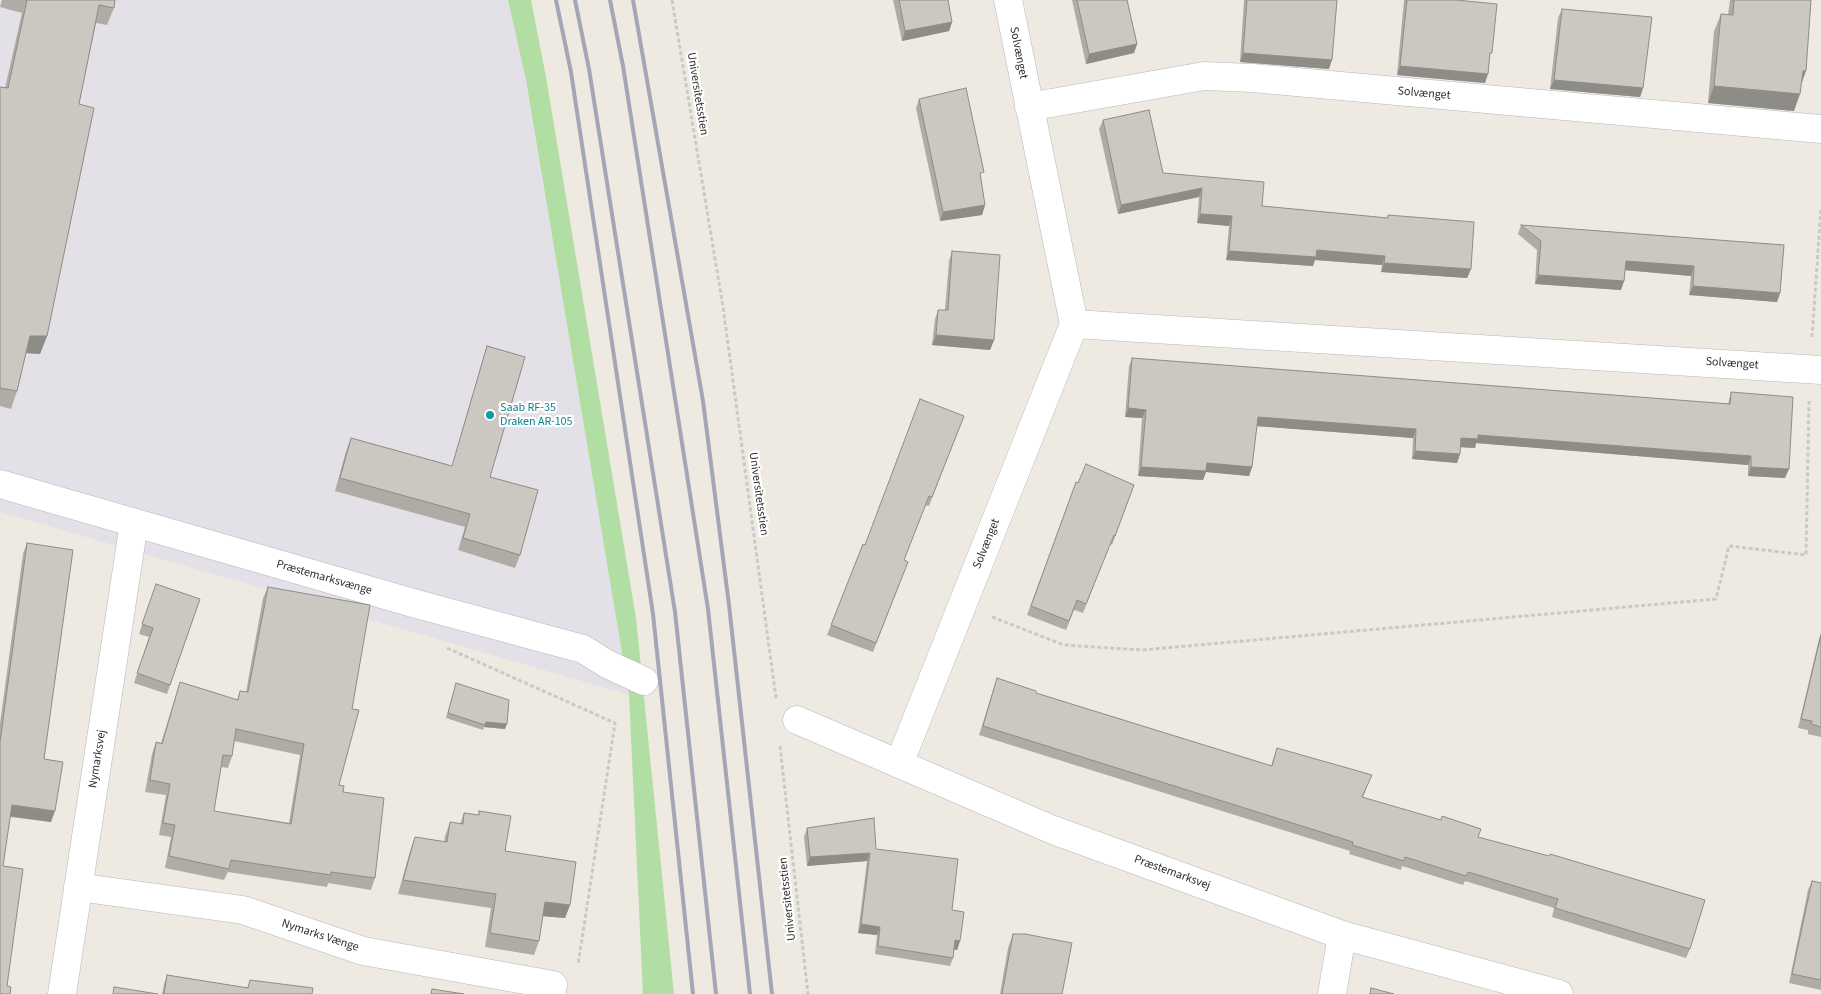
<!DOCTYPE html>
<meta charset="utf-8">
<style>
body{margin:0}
canvas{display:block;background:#eeeae2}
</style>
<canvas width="1821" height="994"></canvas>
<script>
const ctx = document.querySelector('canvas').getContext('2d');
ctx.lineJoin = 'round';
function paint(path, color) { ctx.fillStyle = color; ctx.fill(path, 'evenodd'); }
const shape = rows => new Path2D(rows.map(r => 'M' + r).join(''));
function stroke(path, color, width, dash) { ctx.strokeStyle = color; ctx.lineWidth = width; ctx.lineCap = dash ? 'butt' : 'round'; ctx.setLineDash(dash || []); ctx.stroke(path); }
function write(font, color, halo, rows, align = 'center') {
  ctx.font = font + ' "Source Sans 3",sans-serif'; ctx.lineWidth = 4.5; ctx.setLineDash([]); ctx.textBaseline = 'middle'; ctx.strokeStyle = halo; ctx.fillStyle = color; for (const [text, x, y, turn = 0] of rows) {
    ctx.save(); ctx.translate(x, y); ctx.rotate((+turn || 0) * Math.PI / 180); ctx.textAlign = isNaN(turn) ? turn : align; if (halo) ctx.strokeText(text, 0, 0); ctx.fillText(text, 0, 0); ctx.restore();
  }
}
const industrial = shape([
 [0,0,508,0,526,80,629,695,0,512]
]);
const green = shape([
 [508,0,531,0,546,77,636,618,674,994,643,994,629,695,526,80]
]);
const path = shape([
 [672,0,723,307,776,698],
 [1812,337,1821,208],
 [992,617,1064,645,1142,650,1716,599,1729,546,1806,555,1809,401],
 [447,648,615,723,578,965],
 [780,746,808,994]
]);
const minor = shape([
 [1029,107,1204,76,1252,78,1821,129],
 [1074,324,1821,370],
 [0,484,413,603,583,649,607,664,644,681],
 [797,720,1053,830,1342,935,1559,994],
 [899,764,1074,324,1008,0],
 [78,887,243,910,363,951,553,985,551,994],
 [62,994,134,523],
 [1332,994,1342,935]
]);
const rail = shape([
 [556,0,571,72,653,614,693,994],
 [575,0,589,69,675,612,716,994],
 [610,0,623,66,708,609,750,994],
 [633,0,703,401,729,605,772,994]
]);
const wall = shape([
 [2,0,115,0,114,8,107,25,96,23,79,104,47,336,40,354,26,353,17,391,11,409,0,406,0,87,5,88,22,13,0,7],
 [893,0,948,0,952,22,949,31,902,41],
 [1072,0,1127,0,1137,44,1134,53,1086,64],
 [1244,0,1337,0,1329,69,1240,62],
 [1404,0,1456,0,1489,60,1485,83,1397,75],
 [1730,0,1811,0,1801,85,1794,111,1708,103,1714,31,1721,14,1728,15],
 [1562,9,1643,88,1640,97,1550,89,1558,18],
 [919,99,981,179,985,205,982,215,940,221,916,108],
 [1103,120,1163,173,1262,206,1387,218,1388,215,1471,269,1467,278,1381,272,1382,265,1315,260,1313,266,1226,260,1229,226,1197,223,1199,197,1118,214,1099,129],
 [1521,225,1784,245,1780,293,1777,302,1689,295,1691,276,1625,270,1624,281,1621,290,1535,284,1537,250,1518,234],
 [952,251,994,340,990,350,932,345,935,319,938,310,945,310,949,261],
 [487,346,490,477,520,555,515,568,458,550,465,527,335,491,346,451,351,438,452,466,483,359],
 [1132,358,1728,404,1731,392,1785,478,1748,476,1748,465,1476,443,1475,448,1460,447,1460,454,1457,463,1412,459,1413,438,1257,426,1252,467,1249,476,1206,472,1203,480,1138,476,1142,418,1125,417,1129,366],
 [964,416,929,506,925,505,904,560,908,562,873,652,827,635,863,544,865,545],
 [1076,482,1134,485,1112,545,1110,544,1083,613,1074,610,1066,630,1027,615],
 [27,543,44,759,51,822,10,817,3,866,7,986,0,994,0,723,23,554],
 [156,584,200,599,167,694,134,683,149,637,139,634],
 [268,587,339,785,343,792,375,878,371,890,328,883,327,887,228,872,224,880,165,868,171,837,159,835,166,795,145,792,152,754,156,742,161,743,180,682,237,700,240,691,246,692,263,598],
 [234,741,300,755,289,823,214,811,221,767,228,768,232,756],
 [1821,633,1821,737,1808,734,1808,730,1798,728,1819,639],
 [997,678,1036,693,1271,766,1277,748,1368,784,1363,797,1478,837,1690,949,1686,958,1552,917,1554,908,1465,881,1463,885,1402,866,1401,870,1349,854,1350,851,979,735],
 [456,683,505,729,484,727,483,730,446,718],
 [479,811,505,851,570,905,565,918,543,916,539,941,534,955,485,947,491,908,398,894,410,851,415,837,444,842,445,836,450,822,460,824,464,813,478,815],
 [807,828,876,849,952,910,960,941,957,950,954,949,953,958,950,966,875,954,877,935,858,933,867,861,807,866,804,837],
 [1812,881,1821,883,1821,990,1789,983,1808,890],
 [1013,934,1062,994,1000,994,1008,948],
 [167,975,247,988,250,980,312,994,162,994,164,984]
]);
const shadedWall = shape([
 [952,22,949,31,902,41,905,31],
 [1137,44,1134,53,1086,64,1089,54],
 [1243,53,1332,60,1329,69,1240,62],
 [1400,66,1488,74,1485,83,1397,75],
 [1803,71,1806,71,1800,88],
 [1554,80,1643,88,1640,97,1550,89],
 [1714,86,1800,94,1794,111,1708,103],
 [1202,188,1199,197,1118,214,1121,205],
 [985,205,982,215,940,221,943,212],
 [1200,214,1232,216,1229,226,1197,223],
 [1317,250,1385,256,1382,265,1315,260,1313,266,1226,260,1229,251],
 [1626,261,1694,266,1691,276,1623,270],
 [1384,263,1471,269,1467,278,1381,272],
 [1538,275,1624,281,1621,290,1535,284],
 [1693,286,1780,293,1777,302,1689,295],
 [936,335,994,340,990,350,932,345],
 [30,336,47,336,40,354,24,353],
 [1128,408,1146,410,1142,418,1125,417],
 [1258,417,1416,429,1413,438,1255,426],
 [1478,435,1751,456,1748,465,1476,443,1475,448,1458,447,1461,438],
 [1415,451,1460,454,1457,463,1412,459],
 [1207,463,1252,467,1249,476,1206,472,1203,480,1138,476,1141,467],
 [1751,467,1789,469,1785,478,1748,476],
 [486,722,507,724,505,729,484,727],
 [12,805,55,811,51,822,8,816],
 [870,853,867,861,807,866,810,857],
 [545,902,570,905,565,918,540,916],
 [861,924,880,927,877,935,858,933],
 [955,940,960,941,957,950,952,949]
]);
const building = shape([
 [27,0,115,0,114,8,99,5,79,104,94,108,47,336,30,336,17,391,0,388,0,87,8,88,27,0],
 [899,0,948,0,952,22,905,31,899,0],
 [1077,0,1127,0,1137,44,1089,54,1077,0],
 [1247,0,1337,0,1332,60,1243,53,1247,0],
 [1407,0,1456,0,1497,4,1492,53,1490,53,1488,74,1400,66,1407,0],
 [1734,0,1811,0,1806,71,1803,71,1800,94,1714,86,1721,14,1733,15,1734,0],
 [1562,9,1652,17,1643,88,1554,80,1562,9],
 [966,88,984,172,980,173,985,205,943,212,919,99,966,88],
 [1149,110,1163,173,1264,182,1262,206,1388,218,1388,215,1474,222,1471,269,1384,263,1385,256,1317,250,1316,257,1229,251,1232,216,1200,214,1202,188,1121,205,1103,120,1149,110],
 [1521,225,1784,245,1780,293,1693,286,1694,266,1626,261,1624,281,1538,275,1541,241,1521,225],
 [952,251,1000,255,994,340,936,335,938,310,948,310,952,251],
 [487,346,525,357,490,477,538,490,520,555,463,538,470,514,340,478,351,438,452,466,487,346],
 [1132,358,1730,404,1731,392,1793,397,1789,469,1751,467,1751,456,1478,435,1478,439,1461,438,1460,454,1415,451,1416,429,1258,417,1252,467,1207,463,1206,471,1141,467,1146,410,1128,408,1132,358],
 [920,399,964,416,932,497,929,496,904,560,908,562,876,643,831,625,863,544,865,545,920,399],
 [1086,464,1134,485,1115,536,1114,535,1086,604,1077,600,1069,621,1031,606,1076,482,1078,483,1086,464],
 [27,543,73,550,44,759,63,762,55,811,12,805,3,866,23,869,7,986,11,987,10,994,0,994,0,742,27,543],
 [156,584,200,599,170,685,137,673,153,628,142,624,156,584],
 [268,587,370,605,352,709,359,710,339,785,344,786,343,792,384,798,375,878,331,872,331,875,231,860,229,869,169,856,175,825,163,823,170,784,150,780,156,742,162,744,180,682,238,700,240,691,248,692,268,587],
 [236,729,304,744,291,824,214,811,223,755,232,756,236,729],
 [1821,635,1821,727,1811,724,1812,721,1801,719,1821,635],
 [997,678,1036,691,1036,693,1272,766,1277,748,1372,775,1362,797,1441,820,1442,816,1481,829,1478,837,1549,856,1550,854,1705,900,1690,949,1555,908,1558,899,1468,872,1466,876,1405,857,1404,861,1352,845,1353,842,983,726,997,678],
 [456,683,509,700,507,724,486,722,485,725,448,713,456,683],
 [479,811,511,816,505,851,576,862,570,905,545,902,539,941,490,933,496,894,403,880,415,837,447,842,450,822,463,824,464,813,479,815,479,811],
 [874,818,876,849,958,859,952,910,964,912,960,941,955,940,953,958,878,946,880,927,861,924,870,853,810,857,807,828,874,818],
 [1812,881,1821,883,1821,980,1792,974,1812,881],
 [1013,934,1025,934,1072,943,1062,994,1002,994,1013,934],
 [167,975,248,988,250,980,313,988,312,994,164,994,167,975],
 [114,987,158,994,113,994,114,987],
 [1371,988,1394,994,1370,994,1371,988],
 [432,989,464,994,431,994,432,989]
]);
const markers = [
 [490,415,5,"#0f9aa8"]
];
const streetNames = [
 ["Solvænget",1018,53,79],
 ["Universitetsstien",697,94,81],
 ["Solvænget",1424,94,5],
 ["Solvænget",1732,364,4],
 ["Universitetsstien",758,494,82],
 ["Solvænget",987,544,-68],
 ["Præstemarksvænge",324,578,16],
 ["Nymarksvej",98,759,-81],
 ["Præstemarksvej",1172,873,20],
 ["Universitetsstien",788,899,-96],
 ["Nymarks Vænge",320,936,18]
];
const cultureNames = [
 ["Saab RF-35",500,408],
 ["Draken AR-105",500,422]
];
paint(industrial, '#e3e1e7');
paint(green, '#b1dfa3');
stroke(minor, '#b5b6c0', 29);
stroke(path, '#c9c9c9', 3, [4, 2.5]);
stroke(minor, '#fff', 28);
stroke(rail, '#a4a5b6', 4);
paint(wall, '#aeaca5');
paint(shadedWall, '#8d8c86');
paint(building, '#cac8c0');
stroke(building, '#8d8c86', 1);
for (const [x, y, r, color] of markers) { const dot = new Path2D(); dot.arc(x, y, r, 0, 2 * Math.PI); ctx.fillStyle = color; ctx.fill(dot); stroke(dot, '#fff', 2); }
write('12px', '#2e2e2e', '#fff', streetNames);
write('12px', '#0d838f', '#fff', cultureNames, 'left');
</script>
